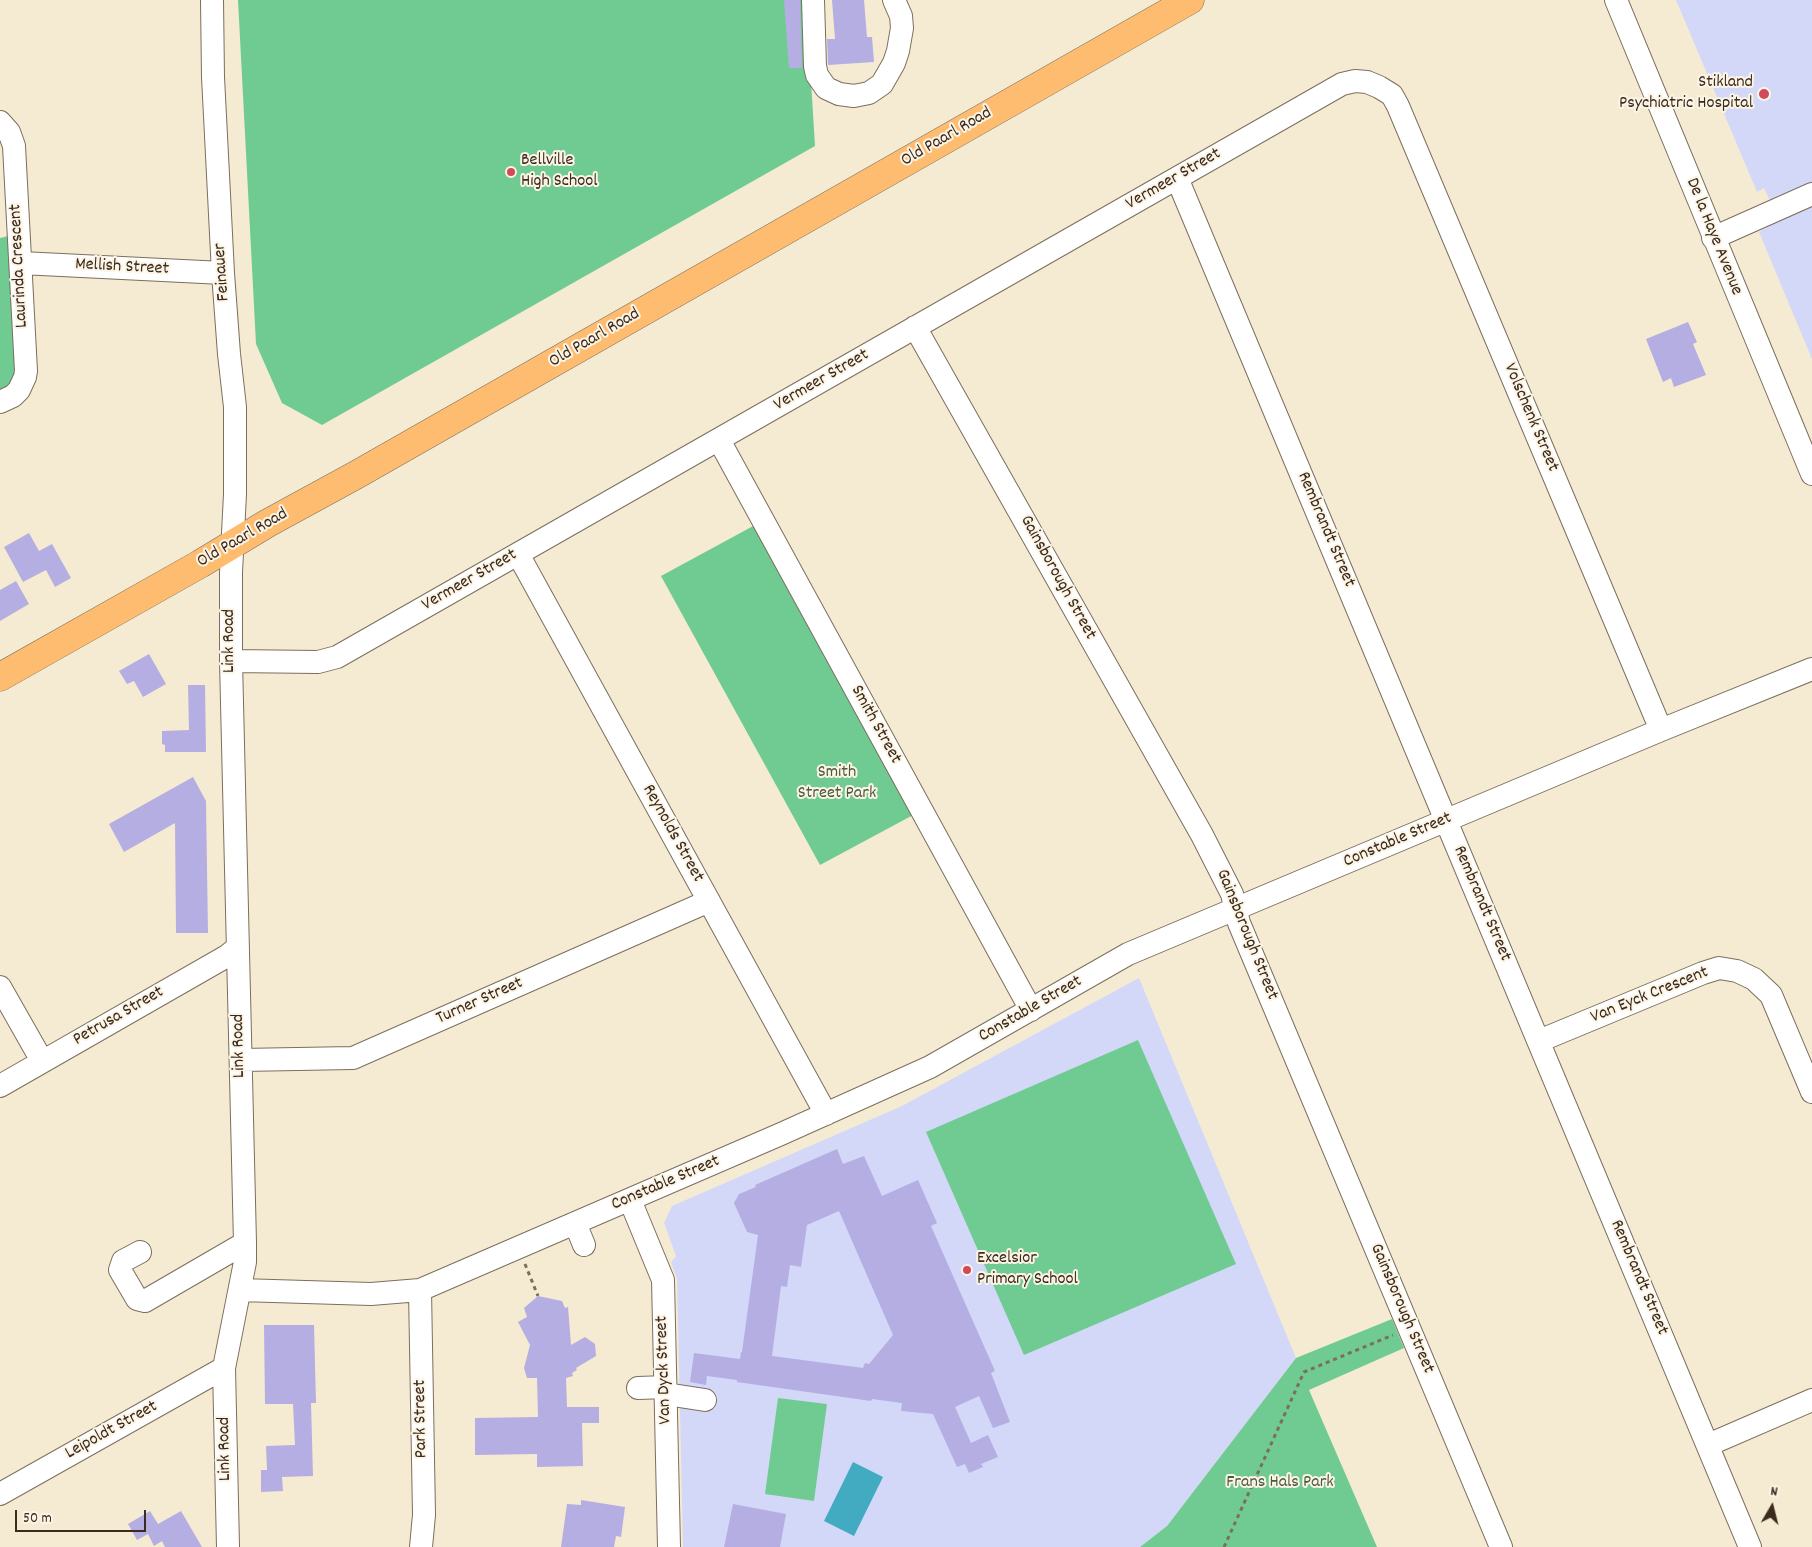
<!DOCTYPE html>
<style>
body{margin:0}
#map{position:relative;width:1812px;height:1547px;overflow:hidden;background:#f5ebd2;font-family:Dekko,sans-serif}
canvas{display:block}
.north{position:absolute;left:1747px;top:1482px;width:50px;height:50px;-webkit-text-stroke:4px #fcf5e5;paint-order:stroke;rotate:8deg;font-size:14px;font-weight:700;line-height:20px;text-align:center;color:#3b2a1e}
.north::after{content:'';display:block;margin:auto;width:18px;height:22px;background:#3b2a1e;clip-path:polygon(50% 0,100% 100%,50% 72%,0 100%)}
.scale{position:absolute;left:15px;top:1510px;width:131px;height:22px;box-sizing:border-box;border:2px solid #3b2a1e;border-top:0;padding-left:6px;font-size:15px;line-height:18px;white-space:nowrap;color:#3b2a1e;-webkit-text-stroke:4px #fcf5e5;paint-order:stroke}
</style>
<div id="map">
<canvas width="1812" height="1547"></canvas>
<div class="north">N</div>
<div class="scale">50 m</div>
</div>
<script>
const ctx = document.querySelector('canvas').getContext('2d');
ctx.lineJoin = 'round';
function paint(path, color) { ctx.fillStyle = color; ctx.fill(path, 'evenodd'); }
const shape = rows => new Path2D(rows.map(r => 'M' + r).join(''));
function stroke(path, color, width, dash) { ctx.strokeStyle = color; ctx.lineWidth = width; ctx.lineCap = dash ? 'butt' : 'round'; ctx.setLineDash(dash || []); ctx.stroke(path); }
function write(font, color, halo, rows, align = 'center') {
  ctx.font = font + ' Dekko,sans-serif'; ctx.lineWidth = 4; ctx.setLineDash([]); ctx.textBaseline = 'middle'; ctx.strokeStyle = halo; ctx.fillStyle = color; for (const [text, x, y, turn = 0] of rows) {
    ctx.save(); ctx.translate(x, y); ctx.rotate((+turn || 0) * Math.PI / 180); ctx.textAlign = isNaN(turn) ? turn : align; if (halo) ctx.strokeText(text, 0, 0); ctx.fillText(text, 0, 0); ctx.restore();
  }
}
const built = shape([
 [1676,0,1812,0,1812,359,1759,232,1779,220,1764,188,1757,192],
 [1139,978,1296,1358,1167,1526,1140,1547,683,1547,677,1279,671,1262,676,1256,664,1223,672,1206,902,1106]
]);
const green = shape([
 [238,0,806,0,815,146,322,425,282,403,256,344],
 [8,236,16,369,14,380,0,393,0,238],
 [755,525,915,814,820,865,661,576],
 [1138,1040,1236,1264,1024,1355,926,1132],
 [1392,1319,1404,1348,1309,1390,1377,1547,1140,1547,1167,1526,1296,1358],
 [778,1398,827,1404,814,1501,765,1494]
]);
const water = shape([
 [853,1462,883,1477,854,1536,824,1521]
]);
const building = shape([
 [784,0,800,0,802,68,789,68],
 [832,0,864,0,867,37,872,37,874,62,828,65,827,39,835,39],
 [1688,322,1697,342,1693,344,1706,375,1674,387,1671,378,1663,382,1646,339],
 [29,533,39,551,52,544,71,578,55,587,46,570,23,582,4,547],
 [16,581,29,604,0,621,0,590],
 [149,654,166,684,143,697,134,681,127,684,119,671],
 [188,685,205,685,206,752,165,752,165,745,162,744,162,731,189,730],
 [193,777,206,801,208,933,176,933,175,823,124,852,109,824],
 [837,1149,843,1164,864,1156,882,1196,918,1180,937,1223,931,1226,995,1371,991,1373,1010,1422,993,1428,979,1396,955,1407,971,1443,988,1435,998,1457,981,1464,983,1467,969,1473,965,1464,957,1467,933,1414,901,1411,902,1403,872,1399,871,1401,737,1382,737,1380,707,1376,706,1385,690,1382,694,1353,740,1359,741,1352,742,1352,758,1235,747,1232,734,1203,739,1194,756,1187,755,1185],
 [839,1211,893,1335,869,1364,865,1363,863,1368,772,1356,781,1286,787,1287,790,1265,801,1267,807,1225],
 [538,1296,562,1301,565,1308,568,1307,571,1345,585,1337,595,1344,596,1356,576,1368,577,1370,572,1373,573,1376,566,1378,567,1407,599,1407,599,1423,582,1423,583,1466,537,1467,537,1454,475,1455,475,1418,538,1417,537,1378,527,1378,524,1368,530,1345,518,1322,527,1317,524,1308],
 [264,1325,314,1325,316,1403,311,1403,313,1476,282,1477,283,1491,261,1492,261,1470,267,1470,266,1446,295,1445,293,1404,265,1404],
 [581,1500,625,1507,621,1537,616,1536,614,1547,561,1547,567,1504,581,1505],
 [733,1504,786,1514,780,1547,724,1547],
 [150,1511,158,1524,181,1511,202,1547,165,1547,162,1541,154,1546,148,1534,137,1540,128,1524]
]);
const path = shape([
 [525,1264,538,1296],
 [1224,1547,1304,1372,1393,1335]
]);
const minor = shape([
 [212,0,213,77,223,273,229,354,235,407,235,494,231,572,231,661,245,1243,245,1262,224,1368,228,1547],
 [813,0,815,66,817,75,826,88,839,94,854,96,869,93,882,84,894,63,898,51,902,28,901,16,894,0],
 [1616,0,1812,474],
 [0,122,9,132,14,146,26,371,25,377,19,390,13,396,0,402],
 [1177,178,1750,1547],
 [1713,238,1812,194],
 [21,263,223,273],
 [915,327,1202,835,1232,894,1239,923,1501,1547],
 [719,440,1031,1010],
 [518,554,826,1114],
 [231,661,318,662,337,657,1342,84,1355,81,1367,82,1379,87,1392,95,1398,106,1661,730],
 [0,987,42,1061],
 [1539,1041,1703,973,1719,968,1737,971,1754,979,1771,995,1812,1092],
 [241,1060,353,1058,709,901],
 [0,1086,227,956,238,947],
 [630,1200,663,1280,669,1547],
 [575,1223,584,1245],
 [140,1252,123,1261,120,1270,137,1299,145,1301,245,1243],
 [240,1290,371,1294,420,1290,781,1134,930,1067,1128,954,1661,730,1812,669],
 [420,1290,424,1515,421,1547],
 [638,1388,666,1387],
 [666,1394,705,1400],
 [1708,1445,1812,1400],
 [0,1494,224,1368]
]);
const major = shape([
 [0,677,200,564,268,523,356,475,1190,0]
]);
const markers = [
 [1764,94,6,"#d1495b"],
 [511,172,5,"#d1495b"],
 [967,1270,5,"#d1495b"]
];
const poiNames = [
 ["Stikland",1753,84,"right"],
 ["Psychiatric Hospital",1753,105,"right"],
 ["Bellville",521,162],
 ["High School",521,183],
 ["Excelsior",977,1260],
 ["Primary School",977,1281]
];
const streetNames = [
 ["Old Paarl Road",947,138,-30],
 ["Vermeer Street",1174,180,-30],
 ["De la Haye Avenue",1713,237,68],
 ["Laurinda Crescent",20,266,-93],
 ["Mellish Street",122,268,3],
 ["Feinauer",223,272,-94],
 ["Old Paarl Road",595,339,-30],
 ["Vermeer Street",822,381,-30],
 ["Volschenk Street",1530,418,67],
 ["Rembrandt Street",1325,530,67],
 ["Old Paarl Road",243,539,-30],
 ["Gainsborough Street",1057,578,61],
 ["Vermeer Street",470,581,-30],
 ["Link Road",231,641,-90],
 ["Smith Street",875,725,61],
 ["Reynolds Street",672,834,61],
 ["Constable Street",1398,841,-23],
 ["Rembrandt Street",1481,904,67],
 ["Gainsborough Street",1246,935,68],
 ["Van Eyck Crescent",1650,996,-22],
 ["Turner Street",480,1002,-24],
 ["Constable Street",1031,1010,-30],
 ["Petrusa Street",119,1017,-30],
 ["Link Road",240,1046,-91],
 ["Constable Street",666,1184,-23],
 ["Rembrandt Street",1638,1278,67],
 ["Gainsborough Street",1401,1309,67],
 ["Van Dyck Street",665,1370,-92],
 ["Park Street",422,1419,-91],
 ["Leipoldt Street",112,1431,-29],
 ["Link Road",226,1449,-91]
];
const parkNames = [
 ["Smith",837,774],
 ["Street Park",837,795],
 ["Frans Hals Park",1280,1484]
];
paint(built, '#d3d8f9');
paint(green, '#70cb92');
paint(water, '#42abc2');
paint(building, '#b5aee2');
stroke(minor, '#7c6e5d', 24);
stroke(major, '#7c6e5d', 29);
stroke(path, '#7c6e5d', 3, [4, 4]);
stroke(minor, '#fff', 22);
stroke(major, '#fdbc70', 28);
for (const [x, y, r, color] of markers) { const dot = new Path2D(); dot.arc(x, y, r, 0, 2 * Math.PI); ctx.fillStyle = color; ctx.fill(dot); stroke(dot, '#fcf5e5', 2); }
write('18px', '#3b2a1e', '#fcf5e5', poiNames, 'left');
write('18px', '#3b2a1e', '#fcf5e5', streetNames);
write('18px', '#4b5a41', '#fcf5e5', parkNames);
</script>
